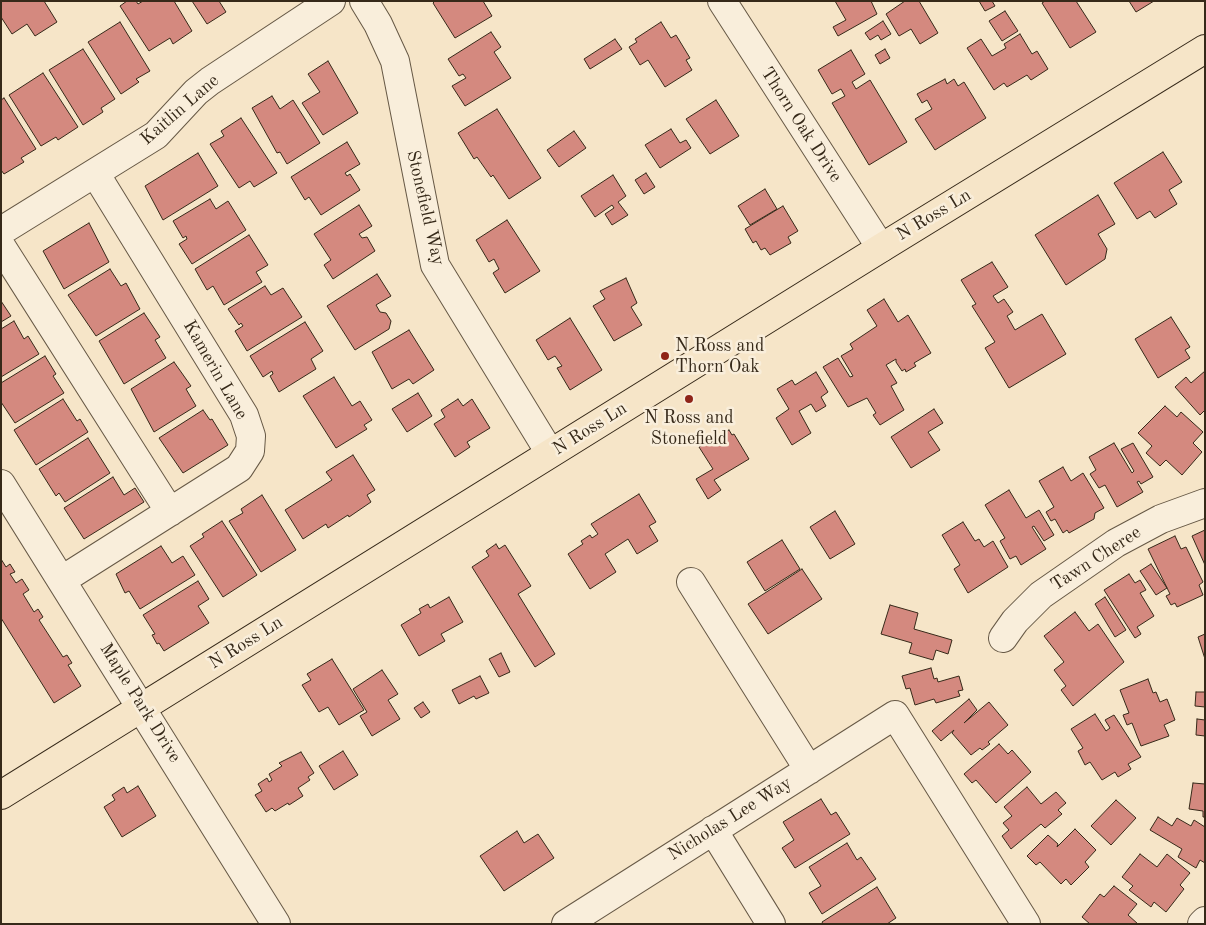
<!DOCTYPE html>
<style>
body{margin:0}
#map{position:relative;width:1206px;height:925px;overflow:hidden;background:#f6e5c8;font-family:"Old Standard TT",serif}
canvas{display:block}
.frame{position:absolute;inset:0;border:2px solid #362919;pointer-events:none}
</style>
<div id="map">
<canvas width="1206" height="925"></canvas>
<div class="frame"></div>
</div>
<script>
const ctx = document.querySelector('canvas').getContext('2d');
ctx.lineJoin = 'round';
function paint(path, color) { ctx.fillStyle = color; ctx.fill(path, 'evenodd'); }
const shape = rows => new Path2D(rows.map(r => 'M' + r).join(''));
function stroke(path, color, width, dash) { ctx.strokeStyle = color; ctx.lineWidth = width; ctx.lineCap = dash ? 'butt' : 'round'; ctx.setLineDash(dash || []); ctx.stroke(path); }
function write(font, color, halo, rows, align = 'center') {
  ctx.font = font + ' "Old Standard TT",serif'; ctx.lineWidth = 5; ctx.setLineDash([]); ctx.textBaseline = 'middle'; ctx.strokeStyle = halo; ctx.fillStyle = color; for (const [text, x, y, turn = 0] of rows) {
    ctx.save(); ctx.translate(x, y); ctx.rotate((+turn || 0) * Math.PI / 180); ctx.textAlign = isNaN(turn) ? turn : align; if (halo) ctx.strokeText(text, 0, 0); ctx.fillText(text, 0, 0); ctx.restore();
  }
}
const building = shape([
 [1,1,44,1,57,22,35,36,27,24,12,34,1,17,1,1],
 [127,1,136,1,138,4,143,1,174,1,192,31,173,44,170,38,149,51,120,6,127,1],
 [192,1,219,1,226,12,207,24,192,1],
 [435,1,483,1,492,16,455,38,433,3,435,1],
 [835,1,871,1,877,14,838,36,833,27,846,20,835,1],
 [905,1,919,1,938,33,920,44,911,29,899,36,886,14,905,1],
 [979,1,992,1,995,6,985,11,979,1],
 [1045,1,1076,1,1096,32,1070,48,1042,3,1045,1],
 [1129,1,1154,1,1136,12,1129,1],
 [1005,11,1018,31,1002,41,989,21,1005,11],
 [883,21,891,34,881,40,878,35,870,40,865,33,883,21],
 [120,22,150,71,136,79,139,82,121,94,88,42,120,22],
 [661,22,671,38,676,35,690,58,686,60,692,70,665,87,648,60,640,65,629,47,637,42,635,39,661,22],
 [491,32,501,47,494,52,511,78,465,106,452,86,466,78,463,74,459,76,448,59,491,32],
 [1020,34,1032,54,1037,51,1048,69,1031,80,1027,75,1007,87,1004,83,994,90,967,48,981,39,992,56,1006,48,1004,44,1020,34],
 [615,39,622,49,590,69,584,59,615,39],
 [83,49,115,99,101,108,103,112,83,125,49,70,83,49],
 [885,49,890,58,880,64,875,55,885,49],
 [851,50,865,74,852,82,856,89,870,80,907,142,869,165,832,103,845,96,841,89,832,94,818,70,851,50],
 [328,61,358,113,323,135,302,103,320,92,308,74,328,61],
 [43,73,78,127,58,140,56,137,41,146,9,95,43,73],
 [945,79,947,84,954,79,958,86,964,82,986,118,935,150,915,119,932,109,927,100,922,103,917,94,945,79],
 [272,96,280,109,293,100,320,143,287,164,280,152,277,153,252,108,272,96],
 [4,98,36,149,21,158,24,162,4,174,1,170,1,100,4,98],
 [716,100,739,136,710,154,686,119,716,100],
 [497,109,541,178,509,199,493,175,491,177,477,157,474,159,458,133,497,109],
 [241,118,277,173,254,187,250,181,239,188,210,144,224,136,221,131,241,118],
 [671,129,680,143,686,140,691,148,660,168,645,145,671,129],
 [574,131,586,148,559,167,547,150,574,131],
 [347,142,360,164,345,173,347,176,350,174,360,190,321,215,309,197,305,200,291,177,347,142],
 [1163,152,1182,182,1169,190,1177,204,1155,218,1150,211,1137,219,1114,183,1163,152],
 [198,153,218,186,163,220,145,186,198,153],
 [646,173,655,187,644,194,635,180,646,173],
 [613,175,626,196,618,202,628,215,612,225,605,214,614,208,612,205,595,217,581,196,613,175],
 [765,189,777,209,750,225,738,206,765,189],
 [1098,195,1115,224,1098,234,1107,249,1105,259,1066,285,1035,235,1098,195],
 [210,199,216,209,228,201,246,230,192,264,179,244,187,239,186,236,183,238,173,221,210,199],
 [359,205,372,226,359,234,362,238,367,237,375,251,333,279,324,265,331,260,314,234,359,205],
 [783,206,798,231,788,237,791,243,770,255,765,248,761,250,756,241,753,243,745,229,783,206],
 [507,220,540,271,505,293,493,273,499,269,494,259,489,262,476,240,507,220],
 [89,223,109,262,64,289,43,251,89,223],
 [249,235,268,265,256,272,262,282,224,305,213,286,207,290,195,269,249,235],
 [992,262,1008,287,993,296,998,303,1004,299,1013,312,1007,316,1015,330,1042,314,1066,354,1009,388,985,348,995,342,972,306,976,304,961,280,992,262],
 [110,269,121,286,126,283,140,309,96,336,68,295,110,269],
 [377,274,391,296,376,305,380,312,386,313,391,321,389,329,355,350,327,306,377,274],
 [626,278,637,303,631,307,642,325,614,341,593,306,605,299,600,291,626,278],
 [265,286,271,295,283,288,302,317,247,351,235,331,243,326,241,323,239,325,228,309,265,286],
 [884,299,898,322,908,315,931,353,914,363,916,366,906,372,905,369,902,371,896,362,896,359,886,365,897,383,891,386,904,410,880,425,873,415,876,413,867,398,848,407,823,367,838,358,850,377,853,376,841,356,853,349,850,344,877,326,867,310,884,299],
 [1,301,11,316,1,322,1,301],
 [144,313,160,337,155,340,166,358,124,384,99,341,144,313],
 [1171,317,1190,347,1185,350,1190,358,1158,378,1135,339,1171,317],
 [570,318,602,370,570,390,557,368,562,366,555,356,548,360,536,340,570,318],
 [14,321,24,339,28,336,39,354,1,377,1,329,14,321],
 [305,322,323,351,311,359,316,369,279,392,270,376,273,374,272,371,263,377,250,356,305,322],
 [409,330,434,370,413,384,409,379,392,389,372,352,409,330],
 [45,356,56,374,53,376,64,393,15,423,1,402,1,383,45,356],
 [174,362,191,386,186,389,196,406,154,432,131,389,174,362],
 [1205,371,1205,410,1200,415,1175,387,1186,377,1191,383,1205,371],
 [816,372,828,392,821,397,826,406,816,412,811,404,799,411,811,433,792,445,776,418,789,409,777,389,792,380,795,385,816,372],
 [334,377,352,406,360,401,372,420,364,425,367,429,336,448,303,396,334,377],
 [418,393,432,416,407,432,392,409,418,393],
 [63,399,77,421,80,419,88,432,36,465,14,430,63,399],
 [458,399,463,406,472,399,490,428,467,442,470,447,455,457,434,424,445,417,441,410,458,399],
 [1165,406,1177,417,1181,412,1203,432,1193,443,1202,452,1182,475,1166,460,1160,466,1146,453,1152,446,1138,433,1165,406],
 [934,409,943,423,928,432,940,450,911,468,891,437,934,409],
 [203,410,210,420,212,419,228,445,183,473,159,438,203,410],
 [729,430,732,435,734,434,749,459,714,480,721,490,708,499,696,479,713,469,699,447,729,430],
 [88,438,110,473,65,502,59,493,56,496,39,469,88,438],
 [1114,443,1132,473,1134,471,1121,449,1133,443,1153,477,1141,484,1139,481,1137,482,1143,492,1117,507,1105,485,1099,488,1090,474,1096,470,1089,457,1114,443],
 [353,455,375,490,367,495,371,502,349,517,348,515,328,528,326,524,303,539,285,510,332,480,326,472,353,455],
 [1063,467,1071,481,1083,473,1104,508,1095,513,1094,519,1069,533,1067,530,1063,533,1055,519,1051,521,1046,512,1054,507,1039,481,1063,467],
 [113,477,124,495,135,488,144,502,84,539,64,508,113,477],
 [1009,490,1026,518,1039,510,1054,535,1044,541,1034,526,1032,527,1046,549,1021,565,1016,556,1010,559,1000,541,1005,538,985,505,1009,490],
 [639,494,656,522,649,526,658,541,637,554,628,539,605,554,616,572,590,589,568,554,583,544,581,541,590,535,592,538,598,534,591,524,639,494],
 [262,495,296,550,261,572,229,521,243,513,241,509,262,495],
 [835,511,855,544,830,559,810,527,835,511],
 [222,521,257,575,223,597,190,546,204,537,202,534,222,521],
 [963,522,975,541,979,539,984,547,993,541,1008,567,968,593,954,569,960,565,942,535,963,522],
 [1205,530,1205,565,1192,536,1205,530],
 [1175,536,1181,549,1186,547,1203,582,1199,585,1203,595,1177,607,1175,603,1171,605,1166,596,1170,594,1148,549,1175,536],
 [782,540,800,569,765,591,747,562,782,540],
 [496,544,499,549,505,545,531,586,518,594,555,654,535,667,472,567,489,556,486,551,496,544],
 [161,546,172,563,183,556,195,575,140,609,129,591,125,593,116,574,161,546],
 [1,559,6,567,10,564,15,572,10,574,16,583,22,579,29,590,23,594,34,612,38,609,43,617,39,620,63,657,67,655,72,663,68,665,81,686,54,703,1,618,1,559],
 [1151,564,1167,588,1156,595,1140,571,1151,564],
 [802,569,822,599,768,634,748,604,802,569],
 [1129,574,1135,583,1140,580,1146,590,1140,593,1154,616,1137,627,1141,634,1135,638,1104,590,1129,574],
 [198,581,209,599,198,606,209,623,164,651,159,643,157,644,152,635,155,634,143,615,198,581],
 [449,597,463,622,441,634,445,641,419,656,401,625,421,613,419,609,428,604,430,608,449,597],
 [1105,597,1126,630,1115,637,1095,604,1105,597],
 [890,605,918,613,914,629,952,640,948,654,936,650,933,660,909,653,912,643,881,634,890,605],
 [1075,612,1089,631,1098,624,1124,662,1073,706,1061,690,1066,686,1054,670,1064,662,1044,636,1075,612],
 [1205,634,1205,659,1198,637,1205,634],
 [501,653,510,672,499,677,489,659,501,653],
 [332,659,364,710,339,725,328,707,319,712,302,685,311,680,307,674,332,659],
 [931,668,934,679,937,678,938,682,959,676,963,690,958,691,960,696,936,703,934,699,915,705,910,688,906,689,902,676,931,668],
 [382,670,398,694,388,700,400,719,372,736,360,716,367,712,353,689,382,670],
 [480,676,489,693,476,699,474,696,459,704,452,690,480,676],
 [1148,679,1153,693,1156,692,1160,702,1167,699,1175,720,1164,725,1169,736,1141,746,1132,723,1127,725,1123,715,1129,713,1120,690,1148,679],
 [1196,692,1205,692,1205,707,1195,706,1196,692],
 [969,699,977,710,964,723,989,702,1008,725,988,742,990,744,982,750,980,748,971,755,952,733,954,730,941,741,932,731,969,699],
 [423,702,430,712,421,718,414,708,423,702],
 [1095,714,1106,731,1110,728,1105,720,1114,715,1141,757,1128,764,1131,769,1118,777,1115,772,1102,780,1090,762,1085,765,1078,751,1083,748,1071,729,1095,714],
 [1197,719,1205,720,1205,736,1196,735,1197,719],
 [999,744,1008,754,1012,750,1031,772,996,803,976,780,972,783,964,774,999,744],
 [343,751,358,775,334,790,319,766,343,751],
 [301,752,314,773,308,777,310,780,298,788,303,796,289,805,288,803,275,811,272,808,266,812,255,795,262,791,258,784,267,778,269,782,272,780,269,774,282,766,279,763,301,752],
 [1193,783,1205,784,1205,817,1203,817,1203,811,1189,809,1193,783],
 [138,786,156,816,122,837,104,807,115,800,112,795,124,787,127,793,138,786],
 [1027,787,1041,804,1056,792,1066,803,1058,810,1062,814,1045,828,1041,824,1011,849,1002,836,1009,830,1003,823,1012,816,1004,807,1027,787],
 [821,799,831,815,836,812,850,834,795,868,782,848,794,840,783,822,821,799],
 [1116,800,1136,818,1111,845,1091,826,1116,800],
 [1158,817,1172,826,1177,818,1191,826,1194,820,1205,827,1205,863,1200,860,1196,868,1178,857,1182,849,1150,830,1158,817],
 [1075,829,1096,850,1085,862,1089,867,1071,885,1066,879,1061,884,1040,862,1036,865,1027,856,1048,835,1058,844,1057,847,1075,829],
 [517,831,524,843,538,834,554,858,504,891,480,856,517,831],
 [847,843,857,860,861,857,876,879,822,914,809,893,821,886,809,867,847,843],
 [1140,854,1157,867,1167,854,1190,873,1180,885,1184,889,1166,912,1154,902,1151,907,1129,890,1133,886,1122,877,1140,854],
 [1114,886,1137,904,1128,915,1138,924,1090,924,1082,917,1100,894,1104,897,1114,886],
 [877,887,896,918,887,924,823,924,822,922,877,887]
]);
const minor = shape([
 [364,1,378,24,395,61,435,265,550,453],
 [722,1,881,248],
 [1,231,156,135,196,92,210,81,331,1],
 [1,246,170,512],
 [1,484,276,924],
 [62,580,239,468,250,451,251,436,244,415,95,173],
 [691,582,809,770],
 [1003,638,1015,621,1041,595,1116,543,1161,519,1205,503],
 [713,830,771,924],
 [566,924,895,715,1026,924],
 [1202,924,1205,921]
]);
const major = shape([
 [1,795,881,248,1205,49]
]);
const markers = [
 [665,356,5,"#8f2418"],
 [689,399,5,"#8f2418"]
];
const streetNames = [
 ["Kaitlin Lane",180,110,-41],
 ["Thorn Oak Drive",801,125,57],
 ["Stonefield Way",425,208,77],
 ["N Ross Ln",934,215,-31],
 ["Kamerin Lane",215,370,60],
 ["N Ross Ln",590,429,-32],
 ["Tawn Cheree",1096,559,-33],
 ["N Ross Ln",246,643,-32],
 ["Maple Park Drive",140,703,58],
 ["Nicholas Lee Way",730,819,-32]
];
const poiNames = [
 ["N Ross and",675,346],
 ["Thorn Oak",675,367],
 ["N Ross and",689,418,"center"],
 ["Stonefield",689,439,"center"]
];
paint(building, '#d4897f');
stroke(building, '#362919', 1);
stroke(minor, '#665845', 30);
stroke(major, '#362919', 30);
stroke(minor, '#f9eedb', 28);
stroke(major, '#f6e5c8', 28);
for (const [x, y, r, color] of markers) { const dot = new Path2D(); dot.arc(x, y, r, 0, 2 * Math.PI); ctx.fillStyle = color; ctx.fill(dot); stroke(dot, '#f9eedb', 2); }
write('18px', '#362919', '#f9eedb', streetNames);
write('18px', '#362919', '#f9eedb', poiNames, 'left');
</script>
